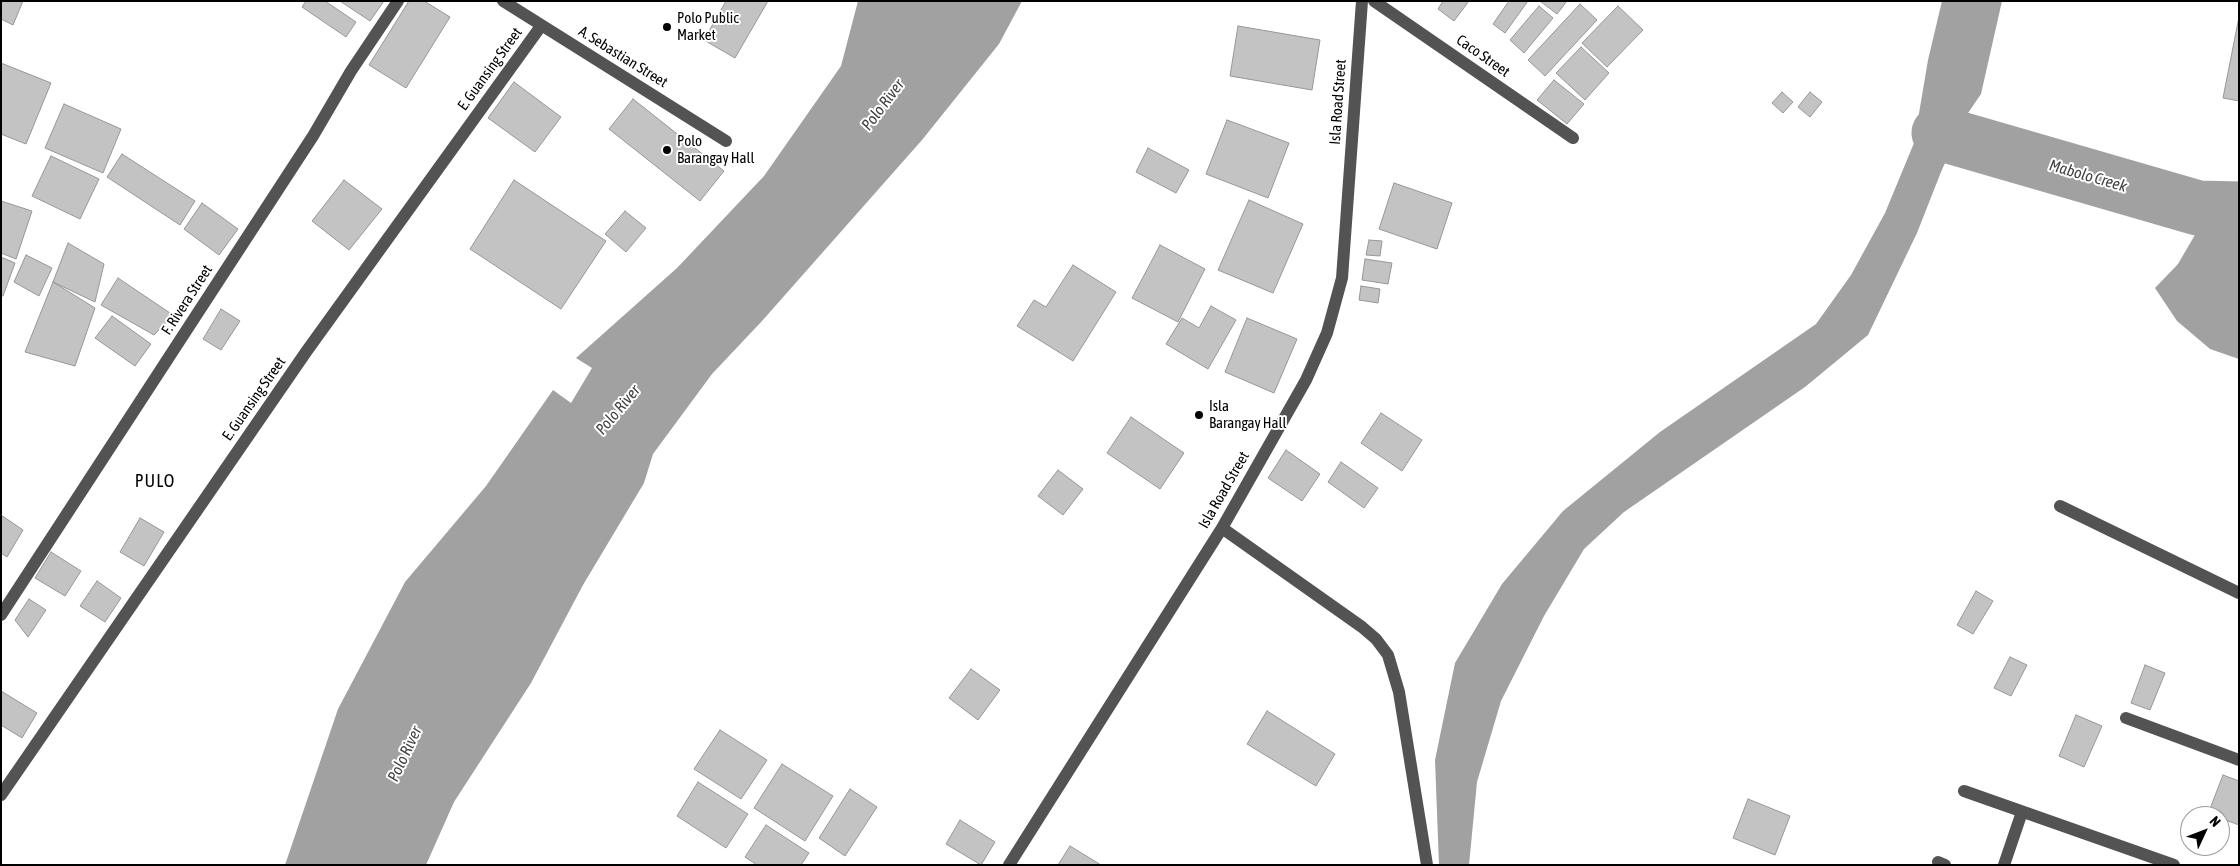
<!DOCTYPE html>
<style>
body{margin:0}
#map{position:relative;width:2240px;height:866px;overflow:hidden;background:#fff;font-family:"Asap Condensed",sans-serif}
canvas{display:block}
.frame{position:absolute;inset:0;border:2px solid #000;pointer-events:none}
.north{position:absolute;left:2180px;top:806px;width:50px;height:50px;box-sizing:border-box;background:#fff;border:1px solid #999;border-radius:50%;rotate:47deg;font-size:14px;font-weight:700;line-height:20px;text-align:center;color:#000}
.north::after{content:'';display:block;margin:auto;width:18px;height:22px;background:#000;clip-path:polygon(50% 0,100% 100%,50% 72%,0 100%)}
</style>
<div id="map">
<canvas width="2240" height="866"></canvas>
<div class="frame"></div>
<div class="north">N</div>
</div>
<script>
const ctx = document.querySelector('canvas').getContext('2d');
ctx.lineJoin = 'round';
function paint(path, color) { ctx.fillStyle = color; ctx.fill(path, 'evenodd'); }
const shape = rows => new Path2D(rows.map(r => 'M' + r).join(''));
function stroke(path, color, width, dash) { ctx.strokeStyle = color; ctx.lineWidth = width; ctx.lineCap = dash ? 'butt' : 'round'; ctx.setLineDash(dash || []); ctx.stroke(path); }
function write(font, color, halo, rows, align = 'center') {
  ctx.font = font + ' "Asap Condensed",sans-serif'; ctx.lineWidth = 4; ctx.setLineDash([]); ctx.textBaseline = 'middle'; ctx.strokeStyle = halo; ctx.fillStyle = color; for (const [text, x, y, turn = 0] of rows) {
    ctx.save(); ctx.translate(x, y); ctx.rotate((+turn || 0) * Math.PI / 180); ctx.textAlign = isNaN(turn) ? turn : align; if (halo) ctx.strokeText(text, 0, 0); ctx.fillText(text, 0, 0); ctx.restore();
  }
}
const water = shape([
 [858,1,1022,1,999,44,922,140,762,321,712,374,653,454,644,483,583,585,531,683,454,802,426,865,285,865,338,709,405,582,486,486,553,390,571,403,592,368,576,358,677,268,764,176,841,66],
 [1942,1,2002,1,1981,94,1966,116,1941,172,1917,233,1868,335,1805,387,1624,512,1584,549,1544,616,1501,701,1477,782,1469,865,1439,865,1435,760,1455,663,1502,584,1563,511,1660,432,1816,324,1851,275,1885,213,1914,143,1928,60],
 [2198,208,2239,209,2239,359,2210,349,2177,321,2155,288,2178,264,2203,221]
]);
const river = shape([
 [1939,133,2198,208,2239,209]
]);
const building = shape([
 [1,1,23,1,13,25,1,19,1,1],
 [306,1,325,1,356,22,346,37,302,7,306,1],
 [340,1,384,1,370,21,340,1],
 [409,1,424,1,450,17,406,88,369,65,409,1],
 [726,1,768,1,735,58,704,40,726,1],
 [1443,1,1469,1,1454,21,1438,9,1443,1],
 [1509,1,1528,1,1505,33,1493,24,1509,1],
 [1540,1,1567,1,1557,14,1540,1],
 [1580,4,1597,20,1545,76,1528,60,1580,4],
 [1539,6,1553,18,1524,53,1510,40,1539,6],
 [1618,6,1643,30,1607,67,1582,43,1618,6],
 [2239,17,2239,101,2223,98,2239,17],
 [1238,26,1320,40,1312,90,1230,76,1238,26],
 [1581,47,1609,73,1585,100,1556,73,1581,47],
 [1,63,51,83,26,144,1,134,1,63],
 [1554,80,1584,104,1567,124,1537,100,1554,80],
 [514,82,561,117,535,152,488,118,514,82],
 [1782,92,1793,102,1783,113,1772,103,1782,92],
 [1810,92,1822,102,1810,117,1798,107,1810,92],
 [633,99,724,171,700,201,609,129,633,99],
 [64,104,121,129,103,173,45,148,64,104],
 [1227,120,1289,143,1268,198,1206,174,1227,120],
 [1148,148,1189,170,1176,193,1136,172,1148,148],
 [122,154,195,201,180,225,107,177,122,154],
 [51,156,99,179,80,219,32,196,51,156],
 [344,180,382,209,349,250,312,221,344,180],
 [514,180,606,241,561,309,470,249,514,180],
 [1394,183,1452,203,1437,249,1379,229,1394,183],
 [1249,200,1303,224,1273,293,1218,270,1249,200],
 [1,201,32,211,16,259,1,253,1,201],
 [202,203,238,229,219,255,184,229,202,203],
 [625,211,646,228,626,252,605,234,625,211],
 [1369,240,1382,241,1380,256,1366,255,1369,240],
 [68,243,104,264,95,302,53,282,68,243],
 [1160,245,1205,269,1178,322,1132,298,1160,245],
 [26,255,52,268,39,296,14,282,26,255],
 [1,257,15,263,3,296,1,296,1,257],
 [1365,259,1392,263,1388,284,1362,280,1365,259],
 [1073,265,1116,292,1073,361,1017,326,1034,300,1046,307,1073,265],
 [118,278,173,315,154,335,101,305,118,278],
 [53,282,95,308,75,366,25,352,53,282],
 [1361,286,1380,289,1378,303,1359,300,1361,286],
 [1211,306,1236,320,1208,369,1166,344,1182,318,1199,328,1211,306],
 [221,309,240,321,221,350,203,339,221,309],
 [112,316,151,344,135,366,95,338,112,316],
 [1247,318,1297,339,1274,393,1225,372,1247,318],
 [1381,413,1422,440,1402,471,1361,443,1381,413],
 [1131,417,1184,453,1160,489,1107,453,1131,417],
 [1286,450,1320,474,1302,501,1268,478,1286,450],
 [1341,462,1378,488,1364,508,1328,482,1341,462],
 [1058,470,1083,489,1063,515,1038,496,1058,470],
 [1,515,23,530,7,557,1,553,1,515],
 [140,518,164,532,144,566,120,552,140,518],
 [51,552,81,571,65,596,35,578,51,552],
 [97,581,121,598,105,622,80,606,97,581],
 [1976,591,1993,601,1973,634,1957,625,1976,591],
 [29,599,46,610,28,637,15,620,29,599],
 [2010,657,2027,665,2011,696,1994,688,2010,657],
 [2145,665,2165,673,2150,710,2131,703,2145,665],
 [971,669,1000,690,978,720,949,698,971,669],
 [1,691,37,713,22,738,1,725,1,691],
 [1267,711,1335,754,1316,786,1247,744,1267,711],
 [2076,715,2102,726,2084,767,2059,756,2076,715],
 [720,730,767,760,741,799,694,769,720,730],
 [782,764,833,796,805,841,754,808,782,764],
 [2223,775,2239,781,2239,825,2220,818,2220,816,2208,814,2223,775],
 [698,782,748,814,726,848,677,816,698,782],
 [850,789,877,807,845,856,819,838,850,789],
 [1748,799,1790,816,1775,855,1733,838,1748,799],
 [960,820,995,842,981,865,946,844,960,820],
 [766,825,809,853,801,865,757,865,745,857,766,825],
 [1070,846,1101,865,1058,865,1070,846]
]);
const minor = shape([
 [503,1,726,141],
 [1374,1,1573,138],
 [2060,506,2239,593],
 [1222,528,1362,627,1376,639,1388,655,1399,692,1427,865],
 [1,615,313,136,351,71,398,1],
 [2126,718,2239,760],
 [1964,791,2174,865],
 [1,795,306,352,541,26],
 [1938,862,1945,865],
 [1009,865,1222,528,1306,380,1327,333,1342,278,1362,1],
 [2004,865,2022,812]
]);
const markers = [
 [667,27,5,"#000"],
 [667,150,5,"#000"],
 [1199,415,5,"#000"]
];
const poiNames = [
 ["Polo Public",677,18],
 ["Market",677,35],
 ["Polo",677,141],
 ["Barangay Hall",677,158],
 ["Isla",1209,406],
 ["Barangay Hall",1209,423]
];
const streetNames = [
 ["Caco Street",1483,56,35],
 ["A. Sebastian Street",623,57,32],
 ["E. Guansing Street",490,69,-54],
 ["Isla Road Street",1338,102,-86],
 ["F. Rivera Street",187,300,-57],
 ["E. Guansing Street",254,399,-55],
 ["Isla Road Street",1224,490,-60]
];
const waterNames = [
 ["Polo River",883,105,-53],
 ["Mabolo Creek",2088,176,16],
 ["Polo River",618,410,-50],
 ["Polo River",405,754,-65]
];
const quarterNames = [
 ["PULO",155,481]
];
paint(water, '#a1a1a1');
stroke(river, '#a1a1a1', 55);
paint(building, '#c3c3c3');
stroke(building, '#979797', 1);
stroke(minor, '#535353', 12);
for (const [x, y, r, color] of markers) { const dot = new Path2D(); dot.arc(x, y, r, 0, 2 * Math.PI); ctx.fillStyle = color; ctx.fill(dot); stroke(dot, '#fff', 2); }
write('15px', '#000', '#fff', poiNames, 'left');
write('15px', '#000', '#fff', streetNames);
write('italic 16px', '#424242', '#fff', waterNames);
ctx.letterSpacing = '1px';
write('18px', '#000', '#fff', quarterNames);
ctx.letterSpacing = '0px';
</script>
